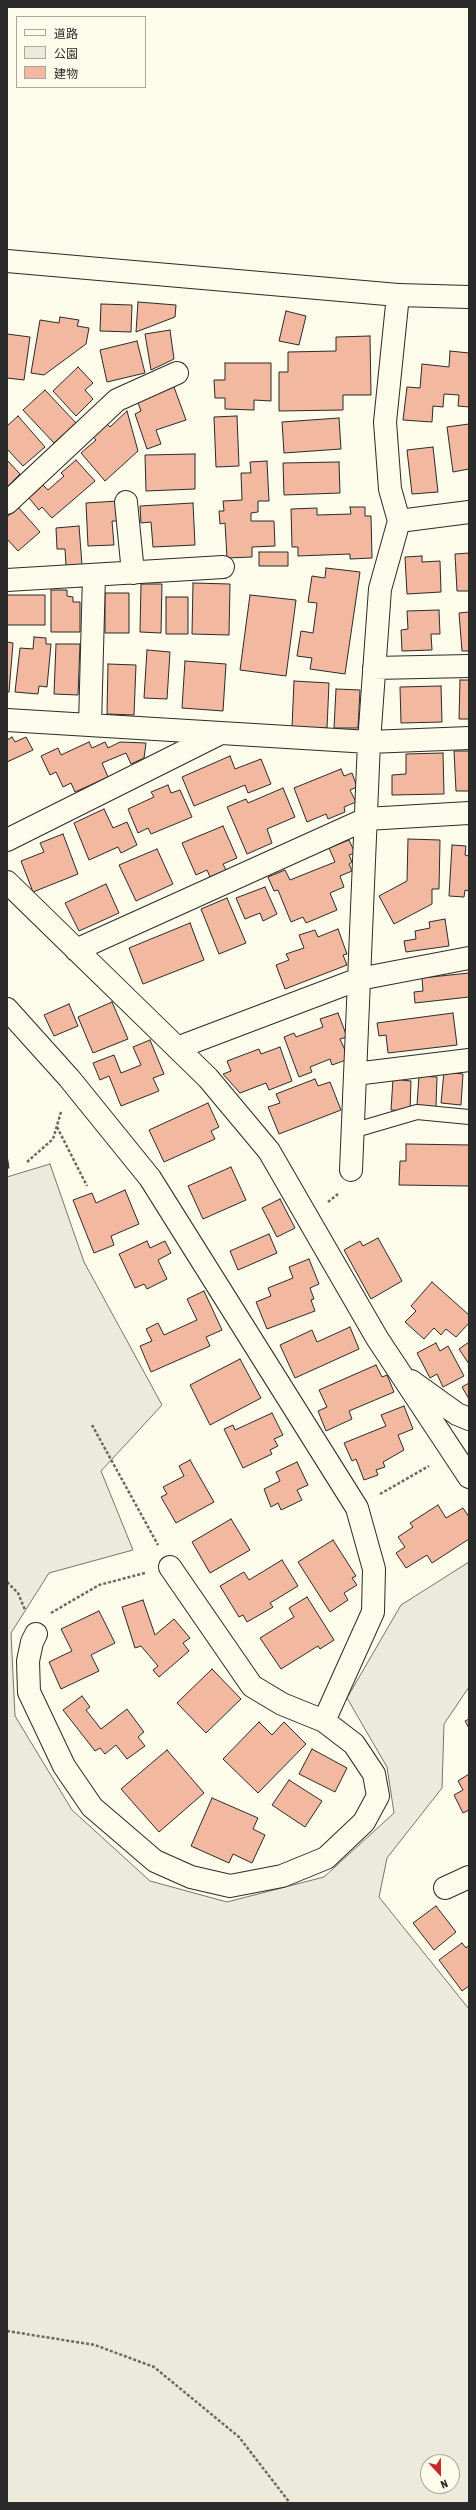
<!DOCTYPE html>
<meta charset="utf-8">
<style>
body{margin:0}
#map{position:relative;width:476px;height:2510px;overflow:hidden;background:#fdfbea;font-family:"Asap Condensed","Noto Sans JP",sans-serif}
canvas{display:block}
.frame{position:absolute;inset:0;border:8px solid #2b2b2b;pointer-events:none}
.legend{position:absolute;left:16px;top:16px;width:130px;height:72px;box-sizing:border-box;background:#fdfbea;border:1px solid #a9a89e;margin:0;padding:5px 7px;list-style:none;font-size:12px;color:#2b2b2b}
.legend li{display:flex;align-items:center;gap:8px;height:20px}
.legend b{width:20px;border:1px solid #a9a89e}
.north{position:absolute;left:420px;top:2454px;width:40px;height:40px;box-sizing:border-box;background:#fdfbea;border:1px solid #a9a89e;border-radius:50%;rotate:158deg;font-size:11px;font-weight:700;line-height:16px;text-align:center;color:#2b2b2b}
.north::after{content:'';display:block;margin:auto;width:14px;height:18px;background:#c62828;clip-path:polygon(50% 0,100% 100%,50% 72%,0 100%)}
</style>
<div id="map">
<canvas width="476" height="2510"></canvas>
<div class="frame"></div>
<ul class="legend">
<li><b style="height:5px;background:#fdfbea"></b>道路</li>
<li><b style="height:11px;background:#ecebdb"></b>公園</li>
<li><b style="height:11px;background:#f2b8a0"></b>建物</li>
</ul>
<div class="north">N</div>
</div>
<script>
const ctx = document.querySelector('canvas').getContext('2d');
ctx.lineJoin = 'round';
function paint(path, color) { ctx.fillStyle = color; ctx.fill(path, 'evenodd'); }
const shape = rows => new Path2D(rows.map(r => 'M' + r).join(''));
function stroke(path, color, width, dash) { ctx.strokeStyle = color; ctx.lineWidth = width; ctx.lineCap = dash ? 'butt' : 'round'; ctx.setLineDash(dash || []); ctx.stroke(path); }
const green = shape([
 [50,1164,84,1262,162,1405,101,1471,133,1550,49,1573,11,1633,15,1716,72,1810,150,1881,227,1902,324,1877,394,1813,387,1767,347,1698,401,1605,469,1562,469,1687,444,1724,442,1788,387,1858,379,1897,469,2009,469,2503,7,2503,7,1177,50,1164],
 [428,2462,452,2462,452,2486,428,2486,428,2462]
]);
const building = shape([
 [138,302,176,305,175,317,136,332,138,302],
 [101,304,132,305,131,332,100,331,101,304],
 [286,311,306,316,299,345,279,341,286,311],
 [60,317,79,320,77,326,89,328,86,344,44,375,31,373,40,320,59,323,60,317],
 [170,330,174,359,151,370,145,334,170,330],
 [7,334,30,337,24,380,7,378,7,334],
 [370,336,371,395,343,395,343,410,279,411,279,372,288,372,288,352,336,351,336,337,370,336],
 [137,341,145,373,107,382,100,350,137,341],
 [450,351,469,353,469,407,458,406,459,395,444,394,443,407,433,406,432,422,403,420,407,387,420,388,422,364,449,367,450,351],
 [225,363,271,363,271,401,254,400,254,410,225,409,225,398,215,398,214,380,225,380,225,363],
 [78,367,93,383,85,390,93,399,76,416,53,391,78,367],
 [174,387,186,420,156,430,161,444,147,449,135,414,141,411,137,400,174,387],
 [45,390,76,423,54,443,23,410,45,390],
 [127,411,138,451,105,481,81,453,96,440,93,437,107,424,110,427,127,411],
 [18,416,45,447,23,466,7,449,7,426,18,416],
 [237,416,239,466,216,467,214,417,237,416],
 [339,418,341,449,284,453,282,422,339,418],
 [469,424,469,469,453,472,447,427,469,424],
 [433,447,438,492,412,494,407,450,433,447],
 [195,454,195,489,146,491,145,455,195,454],
 [7,460,20,474,7,487,7,460],
 [76,460,95,481,52,518,42,507,39,510,29,498,43,485,48,490,64,476,61,473,76,460],
 [267,461,269,501,258,501,258,512,251,513,251,521,274,521,275,546,252,547,252,557,227,558,225,523,220,524,219,511,224,511,223,501,242,500,241,473,251,473,250,462,267,461],
 [339,462,340,493,284,495,283,463,339,462],
 [118,501,119,521,112,521,114,545,88,546,86,503,118,501],
 [193,503,195,545,153,547,151,522,141,523,140,506,193,503],
 [18,507,40,532,18,551,7,539,7,517,18,507],
 [350,507,365,507,365,516,371,516,372,558,350,559,350,554,298,556,298,547,292,547,291,509,317,508,317,515,351,514,350,507],
 [79,526,82,565,66,566,65,549,57,549,56,528,79,526],
 [259,552,288,552,288,566,259,566,259,552],
 [469,553,469,591,457,591,455,554,469,553],
 [422,556,422,562,440,561,441,592,407,594,405,557,422,556],
 [326,568,360,572,345,674,310,669,312,658,297,656,301,631,313,633,317,603,308,602,312,576,325,578,326,568],
 [193,583,230,584,229,635,192,634,193,583],
 [141,584,162,584,161,633,140,632,141,584],
 [51,590,67,590,67,596,73,597,73,602,80,602,80,632,51,632,51,590],
 [105,593,129,593,129,633,105,633,105,593],
 [7,595,45,595,45,625,7,625,7,595],
 [250,595,296,600,286,676,240,670,250,595],
 [166,597,188,597,188,634,166,634,166,597],
 [439,610,440,634,431,634,432,650,402,651,401,630,408,629,407,611,439,610],
 [469,612,469,651,462,651,459,613,469,612],
 [34,637,46,638,46,644,51,644,47,687,39,686,38,694,15,692,20,648,33,649,34,637],
 [7,642,13,643,9,692,7,692,7,642],
 [56,644,80,644,78,695,54,694,56,644],
 [147,650,170,652,167,699,144,698,147,650],
 [185,661,226,664,223,711,182,708,185,661],
 [108,664,136,665,134,715,107,714,108,664],
 [460,680,469,680,469,719,459,719,460,680],
 [294,681,329,683,327,728,292,727,294,681],
 [441,686,442,722,401,723,400,687,441,686],
 [336,689,360,690,358,728,334,728,336,689],
 [12,737,15,742,26,737,33,750,7,762,7,740,12,737],
 [89,742,92,748,105,742,108,748,120,742,146,743,144,758,131,764,126,753,102,763,108,777,75,792,71,783,63,787,56,772,50,775,41,756,58,748,61,755,89,742],
 [454,751,469,751,469,791,456,791,454,751],
 [443,753,444,794,392,795,392,775,406,774,406,754,443,753],
 [230,756,235,769,261,759,271,784,248,793,245,785,194,806,182,777,230,756],
 [341,769,344,776,352,773,357,787,350,790,356,802,344,807,345,812,328,819,326,814,307,822,294,788,341,769],
 [168,785,171,793,180,790,192,817,151,834,148,828,138,833,128,809,154,797,151,792,168,785],
 [283,788,295,817,267,829,272,843,247,854,227,807,246,799,248,803,283,788],
 [104,809,113,828,127,822,137,845,121,853,118,847,89,860,74,823,104,809],
 [223,826,237,858,223,864,226,870,210,877,207,870,196,875,182,843,223,826],
 [63,834,78,874,33,892,21,861,44,852,40,843,63,834],
 [408,839,440,840,439,889,432,889,432,904,394,924,379,896,407,881,408,839],
 [349,840,355,853,349,855,352,862,349,864,352,871,340,876,344,887,330,893,337,910,306,923,303,917,291,922,278,890,274,891,268,877,285,870,290,880,335,862,329,848,349,840],
 [452,845,466,846,465,855,469,856,469,891,465,890,464,897,449,896,452,845],
 [157,849,173,884,136,901,119,865,157,849],
 [106,884,119,913,79,931,65,903,106,884],
 [265,887,277,914,263,921,260,913,245,919,236,898,265,887],
 [227,898,246,943,219,954,201,909,227,898],
 [445,919,449,946,406,952,404,941,416,939,415,931,430,928,429,922,445,919],
 [190,923,204,960,143,984,129,948,190,923],
 [338,929,347,954,343,955,347,965,285,989,276,965,289,960,286,954,304,948,299,935,315,930,318,937,338,929],
 [469,973,469,997,415,1003,414,992,423,991,422,978,469,973],
 [112,1002,128,1039,93,1053,78,1017,112,1002],
 [69,1004,78,1026,54,1036,44,1015,69,1004],
 [338,1013,347,1037,340,1039,349,1059,332,1065,330,1059,310,1067,312,1072,299,1077,284,1037,294,1033,296,1037,323,1027,320,1019,338,1013],
 [453,1013,457,1045,388,1053,386,1035,379,1036,377,1023,453,1013],
 [150,1040,164,1074,153,1078,159,1091,121,1106,109,1076,100,1080,93,1063,114,1055,121,1073,141,1065,133,1047,150,1040],
 [280,1047,292,1081,269,1090,266,1083,240,1093,223,1074,231,1071,227,1061,259,1049,261,1054,280,1047],
 [444,1072,463,1074,461,1105,441,1103,444,1072],
 [419,1076,437,1077,436,1107,417,1105,419,1076],
 [315,1079,318,1086,330,1082,341,1110,279,1134,268,1107,280,1103,276,1094,315,1079],
 [393,1079,411,1081,410,1111,391,1110,393,1079],
 [208,1103,219,1127,211,1131,215,1139,164,1162,149,1130,208,1103],
 [406,1144,469,1145,469,1186,399,1185,400,1161,406,1161,406,1144],
 [7,1155,9,1168,7,1168,7,1155],
 [231,1167,246,1200,203,1219,188,1186,231,1167],
 [125,1190,139,1224,111,1236,114,1245,94,1253,73,1200,92,1193,96,1203,125,1190],
 [280,1199,295,1228,277,1237,262,1208,280,1199],
 [269,1234,277,1253,238,1270,230,1251,269,1234],
 [378,1238,402,1281,371,1299,344,1250,360,1241,363,1246,378,1238],
 [147,1241,150,1248,165,1241,171,1253,158,1260,167,1279,147,1289,144,1284,135,1288,119,1254,147,1241],
 [309,1259,319,1284,310,1288,314,1299,311,1300,315,1311,267,1329,256,1302,271,1296,268,1288,293,1278,289,1267,309,1259],
 [432,1282,469,1315,469,1323,456,1337,446,1329,441,1335,434,1328,424,1339,405,1322,416,1311,411,1306,432,1282],
 [204,1291,222,1330,206,1337,210,1346,151,1372,140,1346,152,1341,146,1329,158,1323,164,1335,197,1320,187,1299,204,1291],
 [350,1327,359,1349,295,1378,280,1345,312,1330,317,1342,350,1327],
 [469,1342,469,1364,459,1349,469,1342],
 [436,1343,440,1351,448,1346,464,1376,443,1387,437,1374,430,1378,417,1353,436,1343],
 [240,1359,261,1398,210,1425,190,1385,240,1359],
 [376,1365,382,1377,387,1375,394,1392,349,1411,352,1419,326,1431,318,1411,327,1407,319,1390,376,1365],
 [469,1383,469,1399,462,1387,469,1383],
 [404,1406,413,1429,398,1435,404,1450,383,1462,385,1467,376,1470,378,1475,364,1480,356,1459,352,1461,344,1443,386,1426,381,1415,404,1406],
 [272,1413,283,1435,274,1439,278,1446,270,1450,272,1454,243,1468,224,1429,233,1425,235,1430,272,1413],
 [190,1460,214,1502,176,1523,161,1497,167,1494,163,1487,184,1476,179,1466,190,1460],
 [297,1462,308,1485,297,1490,302,1500,281,1510,278,1503,271,1507,264,1489,280,1481,276,1472,297,1462],
 [438,1505,446,1518,463,1508,469,1517,469,1539,432,1563,427,1555,406,1568,396,1553,405,1547,398,1537,413,1527,410,1523,438,1505],
 [231,1519,250,1550,210,1573,192,1542,231,1519],
 [333,1540,356,1576,352,1578,357,1585,344,1593,348,1600,330,1612,298,1562,333,1540],
 [282,1560,298,1586,270,1603,273,1607,247,1622,243,1615,239,1617,220,1586,244,1572,249,1580,282,1560],
 [307,1597,334,1640,320,1649,318,1646,281,1669,260,1638,294,1617,289,1608,307,1597],
 [143,1600,155,1635,174,1619,190,1638,183,1643,189,1651,159,1677,153,1670,158,1666,141,1646,135,1648,122,1607,143,1600],
 [99,1611,115,1643,91,1655,99,1671,61,1689,49,1662,72,1651,61,1629,99,1611],
 [212,1669,241,1699,206,1733,177,1703,212,1669],
 [82,1696,90,1707,86,1710,101,1729,127,1709,144,1732,138,1737,145,1746,127,1759,116,1745,105,1754,100,1748,95,1751,63,1710,82,1696],
 [469,1719,469,1728,465,1721,469,1719],
 [259,1722,272,1735,284,1722,306,1744,258,1793,223,1759,259,1722],
 [312,1749,347,1768,335,1792,299,1774,312,1749],
 [167,1750,204,1793,159,1832,121,1789,167,1750],
 [469,1774,469,1810,463,1813,454,1795,463,1790,458,1781,469,1774],
 [289,1780,322,1801,305,1827,272,1805,289,1780],
 [212,1798,258,1818,253,1829,265,1835,252,1863,233,1854,229,1863,191,1846,212,1798],
 [436,1906,456,1932,434,1950,413,1923,436,1906],
 [462,1943,466,1948,469,1945,469,1986,462,1991,439,1960,462,1943]
]);
const path = shape([
 [57,1127,87,1186],
 [27,1162,53,1139,61,1112],
 [328,1202,338,1194],
 [92,1425,158,1545],
 [380,1494,429,1466],
 [7,1582,18,1593,25,1610],
 [51,1613,99,1585,145,1573],
 [7,2331,95,2345,154,2367,239,2437,290,2503]
]);
const lane = shape([
 [352,1131,417,1112,469,1117]
]);
const street = shape([
 [7,261,398,295,385,422,390,489,399,521,380,589,369,742,351,1170],
 [126,502,133,573],
 [7,503,117,400,177,373],
 [399,521,469,512],
 [7,580,223,567],
 [374,668,469,666],
 [7,720,369,742,469,738],
 [90,725,94,575],
 [7,840,221,733],
 [7,882,208,1078,269,1151,377,1338,469,1477],
 [76,950,366,819,469,813],
 [7,1009,69,1078,150,1178,357,1508,374,1569,373,1612,324,1721],
 [177,1048,359,979,469,958],
 [355,1074,469,1060],
 [411,1381,457,1414,469,1419],
 [36,1634,32,1642,28,1661,29,1692,64,1766,92,1807,155,1861,191,1877,230,1886,282,1876,326,1858,364,1822,378,1796,374,1774,354,1744,324,1721,282,1704,252,1686,170,1567],
 [445,1888,469,1877]
]);
const secondary = shape([
 [398,295,469,297]
]);
paint(green, '#ecebdb');
stroke(green, '#74746e', 1);
paint(building, '#f2b8a0');
stroke(building, '#2b2b2b', 1);
stroke(lane, '#2b2b2b', 16);
stroke(street, '#2b2b2b', 24);
stroke(secondary, '#2b2b2b', 24);
stroke(path, '#6a6964', 2.5, [3, 2]);
stroke(lane, '#fdfbea', 14);
stroke(street, '#fdfbea', 22);
stroke(secondary, '#fdfbea', 22);
</script>
